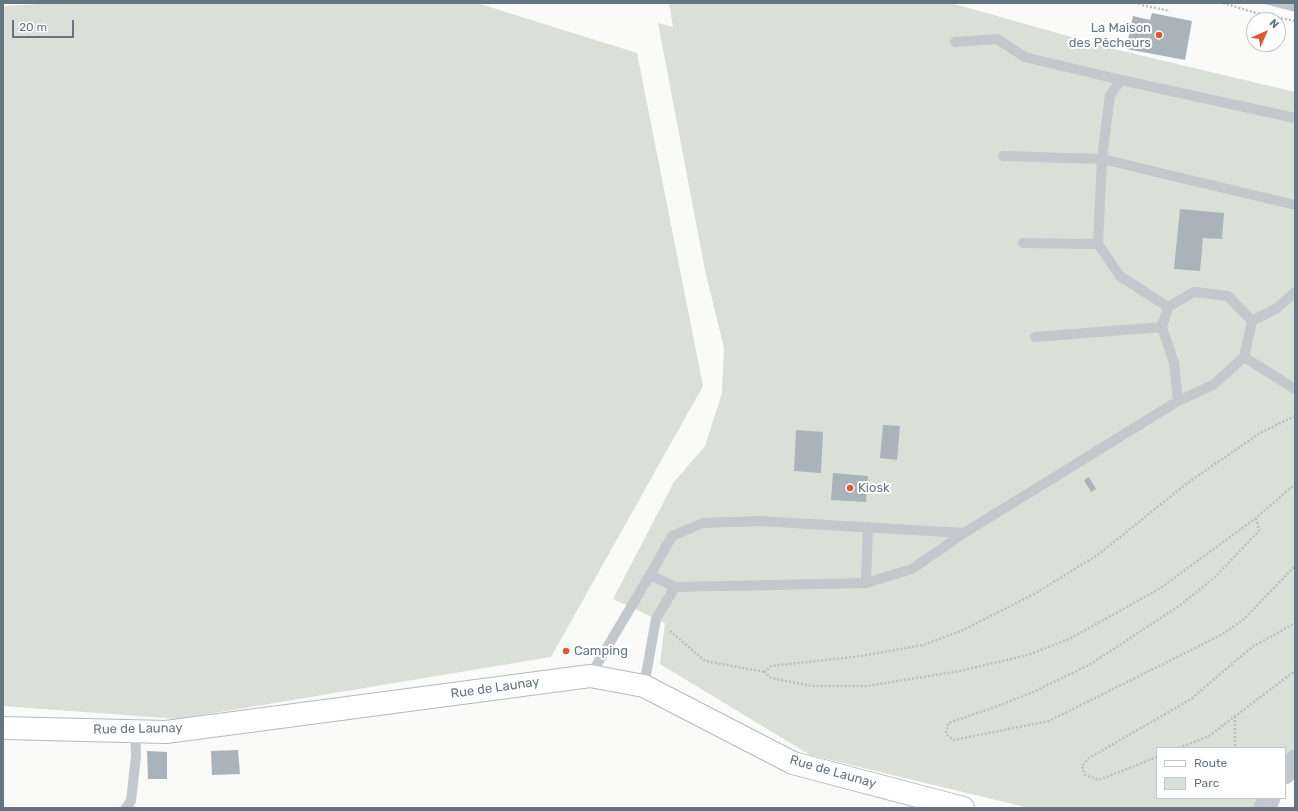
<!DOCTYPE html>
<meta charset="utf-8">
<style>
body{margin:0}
#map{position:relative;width:1298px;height:811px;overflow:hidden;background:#fafaf8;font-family:Rubik,sans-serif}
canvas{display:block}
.frame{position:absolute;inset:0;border:4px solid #657683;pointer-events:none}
.legend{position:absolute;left:1156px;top:747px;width:130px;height:52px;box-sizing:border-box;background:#fff;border:1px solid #c1c8cd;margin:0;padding:5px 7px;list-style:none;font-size:12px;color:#657683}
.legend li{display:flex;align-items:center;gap:8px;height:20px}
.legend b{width:20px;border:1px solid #c1c8cd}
.north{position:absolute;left:1246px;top:12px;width:40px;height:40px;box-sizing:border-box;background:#fff;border:1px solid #c1c8cd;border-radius:50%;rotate:45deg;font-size:11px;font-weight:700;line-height:16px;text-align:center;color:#657683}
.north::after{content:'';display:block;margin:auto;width:14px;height:18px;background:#e4572e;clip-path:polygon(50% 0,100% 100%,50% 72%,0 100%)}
.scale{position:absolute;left:12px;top:20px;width:62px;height:18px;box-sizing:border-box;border:2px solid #657683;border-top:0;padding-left:5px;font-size:12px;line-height:14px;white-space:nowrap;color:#657683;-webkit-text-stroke:3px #fff;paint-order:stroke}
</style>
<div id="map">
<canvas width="1298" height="811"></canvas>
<div class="frame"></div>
<ul class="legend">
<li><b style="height:5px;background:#fff"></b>Route</li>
<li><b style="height:11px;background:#dadfd7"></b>Parc</li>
</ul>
<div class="north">N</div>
<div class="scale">20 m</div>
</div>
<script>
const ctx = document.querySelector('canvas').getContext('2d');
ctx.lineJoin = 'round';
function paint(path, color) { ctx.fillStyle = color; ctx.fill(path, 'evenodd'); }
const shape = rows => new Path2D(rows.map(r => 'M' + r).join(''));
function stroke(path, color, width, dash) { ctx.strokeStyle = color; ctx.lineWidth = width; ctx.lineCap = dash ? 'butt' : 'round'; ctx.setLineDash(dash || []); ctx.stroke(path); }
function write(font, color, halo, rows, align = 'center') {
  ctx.font = font + ' Rubik,sans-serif'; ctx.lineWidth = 4; ctx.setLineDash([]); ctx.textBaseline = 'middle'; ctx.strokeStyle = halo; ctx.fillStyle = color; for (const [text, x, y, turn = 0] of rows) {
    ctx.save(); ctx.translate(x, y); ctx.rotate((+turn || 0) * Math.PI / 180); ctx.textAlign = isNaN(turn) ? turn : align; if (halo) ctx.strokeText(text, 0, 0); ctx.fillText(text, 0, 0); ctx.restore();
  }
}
const green = shape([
 [55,3,477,3,637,53,703,386,551,657,178,719,3,706,3,6],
 [669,3,951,3,1110,48,1295,92,1295,754,1285,767,1285,748,1157,748,1157,798,1261,798,1253,808,1029,808,810,755,660,664,665,623,613,599,674,482,705,446,722,393,724,348,705,270,658,23,673,27]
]);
const water = shape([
 [1261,3,1295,3,1295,12]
]);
const building = shape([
 [1152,13,1192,21,1185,60,1126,49,1133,16,1150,20],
 [1180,209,1224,213,1222,239,1203,238,1200,271,1174,269],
 [883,425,900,426,897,460,880,458],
 [796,430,823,432,821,473,794,471],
 [833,473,868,476,866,502,831,500],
 [1089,477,1096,489,1091,492,1084,480],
 [238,750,240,774,212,775,211,751],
 [147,751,167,752,167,779,148,779]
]);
const path = shape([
 [1139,3,1141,5,1170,11],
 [1223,3,1256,13,1295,21],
 [1295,416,1260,433,1186,484,1099,554,1036,593,961,631,923,645,861,656,771,666,765,672,771,678,812,686,867,686,960,671,1028,655,1071,638,1159,589,1256,518,1295,484],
 [1256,518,1259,531,1215,577,1179,606,1089,665,1031,693,987,710,948,723,946,734,954,740,1049,721,1221,635,1243,620,1295,566],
 [670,631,705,661,765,672],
 [1235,716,1235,748],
 [1179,748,1209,736,1295,671],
 [1157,757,1099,780,1085,775,1082,766,1089,758,1191,699,1252,647,1295,623]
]);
const lane = shape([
 [955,42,997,39,1025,57,1121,80],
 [1003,156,1102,159,1295,205],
 [1023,243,1098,244],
 [1168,307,1120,276,1098,244,1102,159,1110,95,1121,80,1295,118],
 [1252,321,1277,308,1295,292],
 [1035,337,1162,327],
 [1244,357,1295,389],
 [650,575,675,587],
 [866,583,868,527],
 [590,676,650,575,672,536,703,523,759,521,964,533],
 [644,686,656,619,675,587,866,583,912,569,964,533,1178,401,1213,385,1244,357,1252,321,1228,296,1194,292,1168,307,1162,327,1174,363,1178,401],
 [126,808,131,801,136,756,135,731]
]);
const street = shape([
 [1285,774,1295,760],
 [1264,808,1270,798]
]);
const secondary = shape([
 [3,728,166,732,590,676,644,686,793,763,963,808]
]);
const markers = [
 [1159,35,4,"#e4572e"],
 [850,488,4,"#e4572e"],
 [566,651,4,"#e4572e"]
];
const poiNames = [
 ["La Maison",1151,28,"right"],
 ["des Pêcheurs",1151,43,"right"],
 ["Kiosk",858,488],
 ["Camping",574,651]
];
const streetNames = [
 ["Rue de Launay",495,688,-8],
 ["Rue de Launay",138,729,-1],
 ["Rue de Launay",833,772,16]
];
paint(green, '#dadfd7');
paint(water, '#bbc7cb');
paint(building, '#aab3b9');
stroke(secondary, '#b3babf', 24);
stroke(path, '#bbbfc2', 2.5, [2, 2]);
stroke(lane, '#c3c8cc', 10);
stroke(street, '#c3c8cc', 21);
stroke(secondary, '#fff', 22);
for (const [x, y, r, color] of markers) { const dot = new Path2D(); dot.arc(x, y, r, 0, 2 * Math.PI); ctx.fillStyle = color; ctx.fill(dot); stroke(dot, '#fff', 1.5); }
write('13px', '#657683', '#fff', poiNames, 'left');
write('13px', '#657683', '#fff', streetNames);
</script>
